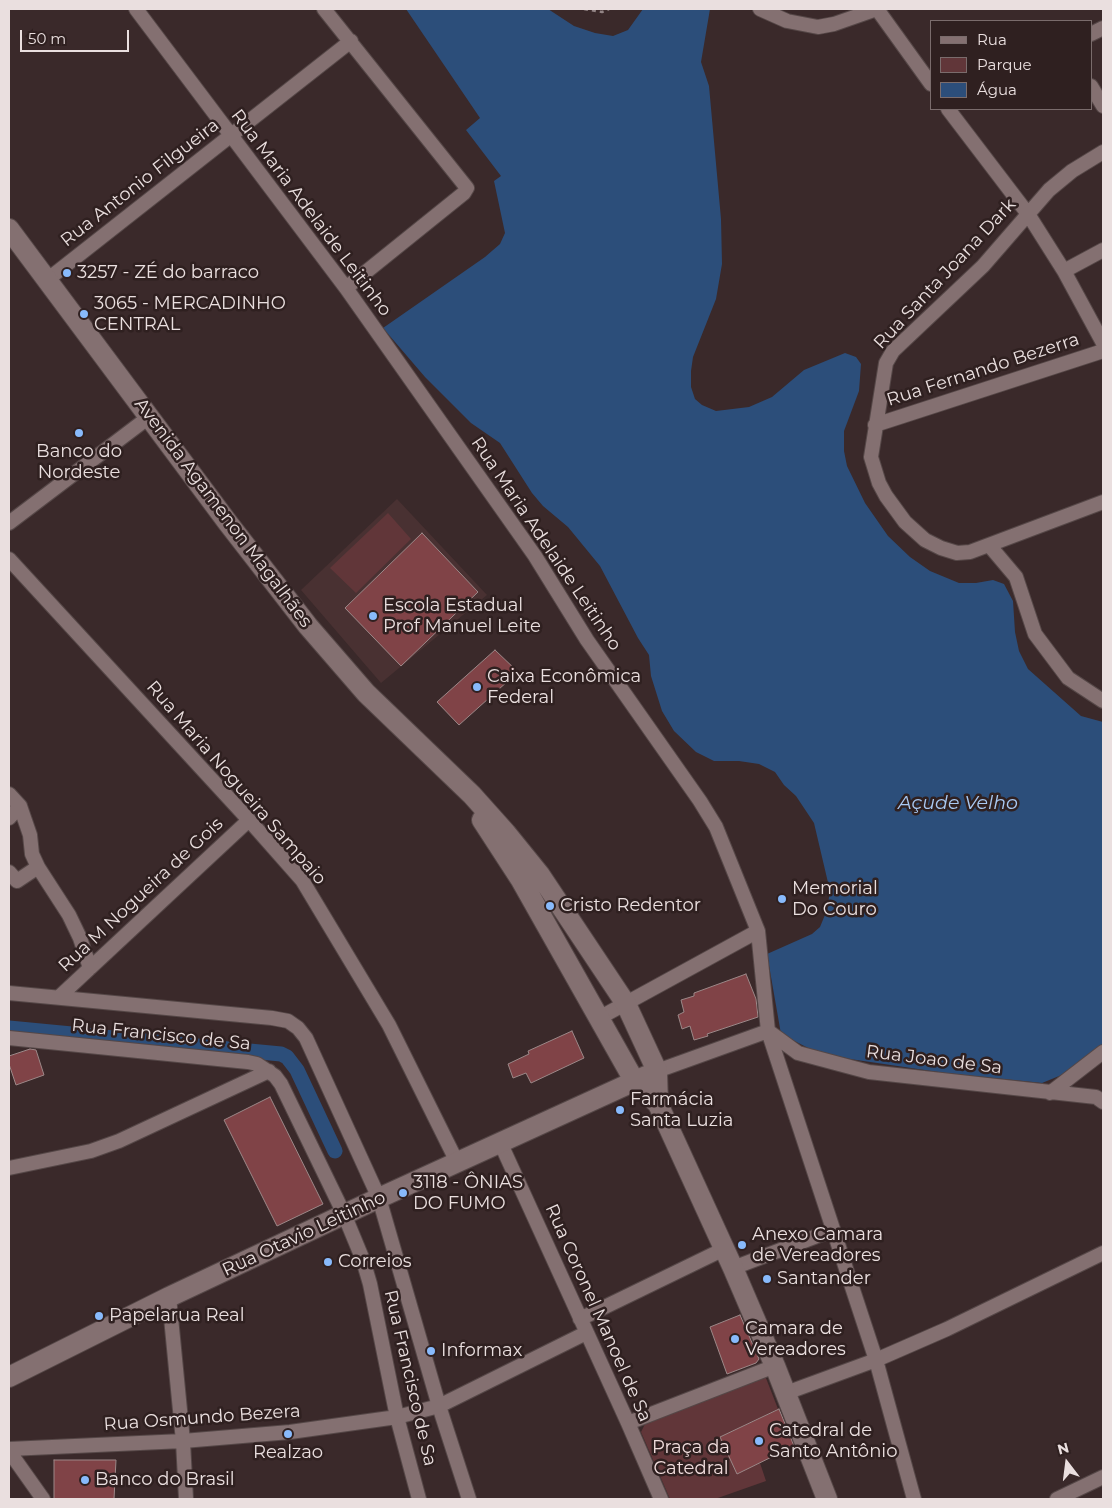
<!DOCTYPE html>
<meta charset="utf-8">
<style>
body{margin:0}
#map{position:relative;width:1112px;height:1508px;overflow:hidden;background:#3a292a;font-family:Montserrat,sans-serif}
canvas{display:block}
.frame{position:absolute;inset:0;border:10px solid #eadfdf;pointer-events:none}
.legend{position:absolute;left:930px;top:20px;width:162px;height:90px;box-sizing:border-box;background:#2f2020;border:1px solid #7a6c6c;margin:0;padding:6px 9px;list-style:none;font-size:15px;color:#eadfdf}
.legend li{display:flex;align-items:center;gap:10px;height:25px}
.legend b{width:25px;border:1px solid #7a6c6c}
.north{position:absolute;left:1042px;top:1438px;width:50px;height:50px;-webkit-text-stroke:4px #2f2020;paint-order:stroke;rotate:345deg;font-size:14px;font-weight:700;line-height:20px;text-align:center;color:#eadfdf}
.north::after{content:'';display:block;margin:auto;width:18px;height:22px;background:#eadfdf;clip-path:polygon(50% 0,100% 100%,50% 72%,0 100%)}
.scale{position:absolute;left:20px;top:30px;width:109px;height:22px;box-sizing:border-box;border:2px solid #eadfdf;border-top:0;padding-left:6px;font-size:15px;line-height:18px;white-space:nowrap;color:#eadfdf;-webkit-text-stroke:4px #2f2020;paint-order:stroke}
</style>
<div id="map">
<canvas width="1112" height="1508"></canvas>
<div class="frame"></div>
<ul class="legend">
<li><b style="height:6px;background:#847071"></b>Rua</li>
<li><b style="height:14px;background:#613639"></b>Parque</li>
<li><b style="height:14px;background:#2c4e7a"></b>Água</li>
</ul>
<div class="north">N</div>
<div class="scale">50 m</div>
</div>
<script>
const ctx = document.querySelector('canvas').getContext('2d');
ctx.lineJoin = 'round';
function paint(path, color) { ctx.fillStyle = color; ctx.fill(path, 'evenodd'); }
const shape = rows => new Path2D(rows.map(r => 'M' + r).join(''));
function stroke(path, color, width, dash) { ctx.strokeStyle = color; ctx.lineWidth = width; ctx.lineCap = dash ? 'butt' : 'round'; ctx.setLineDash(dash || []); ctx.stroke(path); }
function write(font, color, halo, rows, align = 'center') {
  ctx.font = font + ' Montserrat,sans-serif'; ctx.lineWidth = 5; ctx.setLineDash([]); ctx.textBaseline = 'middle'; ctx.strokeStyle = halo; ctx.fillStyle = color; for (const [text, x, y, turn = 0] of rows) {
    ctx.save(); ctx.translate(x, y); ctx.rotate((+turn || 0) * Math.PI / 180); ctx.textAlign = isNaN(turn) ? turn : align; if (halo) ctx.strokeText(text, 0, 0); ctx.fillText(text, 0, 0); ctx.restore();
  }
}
const built = shape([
 [397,499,487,595,381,683,301,590]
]);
const green = shape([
 [388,513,411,539,356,593,330,568],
 [764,1373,778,1409,720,1437,737,1473,760,1463,766,1481,715,1499,670,1499,641,1432,646,1422]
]);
const water = shape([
 [406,9,548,9,574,26,595,33,613,36,628,30,643,9,710,9,701,62,709,86,721,219,722,264,716,299,693,357,691,371,691,387,695,399,702,405,716,411,749,407,772,397,804,370,845,353,856,357,861,364,859,391,844,431,844,451,847,466,865,503,888,536,910,557,930,571,959,583,976,583,993,580,1004,584,1013,601,1015,632,1019,651,1028,669,1081,716,1103,722,1103,1044,1064,1074,1042,1083,945,1073,850,1059,812,1050,781,1034,767,954,812,934,820,927,827,910,830,891,814,823,796,796,784,785,775,772,759,764,739,761,714,761,696,752,674,731,662,711,651,676,649,655,638,638,600,566,568,527,543,506,532,493,500,443,471,423,425,377,383,328,485,257,500,244,505,233,494,181,501,176,466,130,480,118]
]);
const canal = shape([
 [9,1028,281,1054,287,1057,297,1070,335,1151]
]);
const building = shape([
 [422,533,478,592,401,666,345,608,422,533],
 [495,650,518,672,459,725,437,702,495,650],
 [746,974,756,999,758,1017,707,1034,708,1036,694,1040,690,1026,682,1029,678,1015,684,1012,681,1000,694,996,694,993,746,974],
 [572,1031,584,1058,531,1083,526,1073,513,1078,508,1064,529,1054,528,1051,572,1031],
 [30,1049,36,1050,44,1075,16,1085,9,1064,9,1056,30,1049],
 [270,1097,323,1204,277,1226,224,1120,270,1097],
 [740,1315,759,1359,756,1363,727,1374,710,1327,740,1315],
 [779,1409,794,1446,737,1474,720,1437,779,1409],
 [54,1460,116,1460,114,1499,54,1499,54,1460]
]);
const path = shape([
 [584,9,602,12,609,9]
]);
const street = shape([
 [136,9,346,288,535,556,587,640,700,801,716,827,758,931,768,1031,876,1360,914,1499],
 [324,9,467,188,464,193,346,288],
 [760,9,787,21,818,27,834,24,877,9],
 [877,9,931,84],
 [1091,34,1103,28],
 [1091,86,1103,106],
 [948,109,1028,214,1064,271,1103,343],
 [1103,152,1072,171,1049,190,983,266,893,351,886,363,871,457,879,483,886,496,905,522,925,540,941,548,957,553,970,552,1103,502],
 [1064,271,1103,250],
 [47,280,351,41],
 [875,425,1103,351],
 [9,523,149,417],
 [989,545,1016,577,1035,634,1068,678,1103,701],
 [9,559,249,820,302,880,389,1025,457,1162],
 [9,794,20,806,30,835,32,854,38,867,69,915,80,938,90,968],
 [9,818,20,806],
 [9,872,17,881,38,867],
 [9,993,272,1018,288,1021,298,1028,306,1038,379,1198,439,1406,469,1499],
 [59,997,249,820],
 [599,1018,758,931],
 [9,1038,248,1062,257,1064,275,1076,281,1084,344,1214,363,1260,370,1284,397,1417,419,1499],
 [657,1071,768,1031,798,1053,869,1072,1096,1097,1103,1102],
 [1050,1093,1103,1052],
 [500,1142,628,1423,661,1499],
 [9,1168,91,1151,119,1141,269,1071],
 [733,1268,833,1230],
 [169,1297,183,1441,186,1499],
 [580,1319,724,1249],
 [786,1393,876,1360,947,1329,1103,1253],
 [628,1423,775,1366],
 [9,1449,183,1441,290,1432,397,1417,439,1406,586,1333],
 [9,1451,43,1499],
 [1057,1499,1103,1477]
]);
const secondary = shape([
 [9,229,228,523,308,626,366,693,472,795,506,833,540,875,626,1004,657,1071,658,1104],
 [482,820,521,880,635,1082,658,1104,733,1268,775,1366,827,1499],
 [9,1377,169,1297,379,1198,646,1076]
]);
const markers = [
 [67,273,5,"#88bafc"],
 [84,314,5,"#88bafc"],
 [79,433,5,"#88bafc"],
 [373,616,5,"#88bafc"],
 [477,687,5,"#88bafc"],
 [782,899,5,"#88bafc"],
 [550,906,5,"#88bafc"],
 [620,1110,5,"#88bafc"],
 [403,1193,5,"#88bafc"],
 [742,1245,5,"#88bafc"],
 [328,1262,5,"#88bafc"],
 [767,1279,5,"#88bafc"],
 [99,1316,5,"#88bafc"],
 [735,1339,5,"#88bafc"],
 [431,1351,5,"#88bafc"],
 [288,1434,5,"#88bafc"],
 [759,1441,5,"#88bafc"],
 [85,1480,5,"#88bafc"]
];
const streetNames = [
 ["Rua Antonio Filgueira",140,183,-38],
 ["Rua Maria Adelaide Leitinho",311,213,53],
 ["Rua Santa Joana Dark",945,274,-47],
 ["Rua Fernando Bezerra",983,370,-18],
 ["Avenida Agamenon Magalhães",223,513,53],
 ["Rua Maria Adelaide Leitinho",546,544,56],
 ["Rua Maria Nogueira Sampaio",236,783,49],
 ["Rua M Nogueira de Gois",141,895,-43],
 ["Rua Francisco de Sa",161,1035,6],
 ["Rua Joao de Sa",934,1060,7],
 ["Rua Otavio Leitinho",304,1234,-25],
 ["Rua Coronel Manoel de Sa",598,1313,66],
 ["Rua Francisco de Sa",410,1378,77],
 ["Rua Osmundo Bezera",202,1418,-4]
];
const poiNames = [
 ["3257 - ZÉ do barraco",77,273],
 ["3065 - MERCADINHO",94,304],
 ["CENTRAL",94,325],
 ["Banco do",79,452,"center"],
 ["Nordeste",79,473,"center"],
 ["Escola Estadual",383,606],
 ["Prof Manuel Leite",383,627],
 ["Caixa Econômica",487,677],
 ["Federal",487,698],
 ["Memorial",792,889],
 ["Do Couro",792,910],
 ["Cristo Redentor",560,906],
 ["Farmácia",630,1100],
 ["Santa Luzia",630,1121],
 ["3118 - ÔNIAS",413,1183],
 ["DO FUMO",413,1204],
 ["Anexo Camara",752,1235],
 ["de Vereadores",752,1256],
 ["Correios",338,1262],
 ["Santander",777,1279],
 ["Papelarua Real",109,1316],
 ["Camara de",745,1329],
 ["Vereadores",745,1350],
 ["Informax",441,1351],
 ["Catedral de",769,1431],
 ["Santo Antônio",769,1452],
 ["Realzao",288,1453,"center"],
 ["Banco do Brasil",95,1480]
];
const parkNames = [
 ["Praça da",691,1448],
 ["Catedral",691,1469]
];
const waterNames = [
 ["Açude Velho",958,803]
];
paint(built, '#493132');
paint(green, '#613639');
paint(water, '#2c4e7a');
stroke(canal, '#2c4e7a', 15);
paint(building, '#804347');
stroke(building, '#9c8888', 1);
stroke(street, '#554747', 16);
stroke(secondary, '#554747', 22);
stroke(path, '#938586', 2.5, [4, 4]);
stroke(street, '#847071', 14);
stroke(secondary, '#847071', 20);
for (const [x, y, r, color] of markers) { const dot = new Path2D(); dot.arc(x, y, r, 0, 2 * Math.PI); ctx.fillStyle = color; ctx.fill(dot); stroke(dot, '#2f2020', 2); }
write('18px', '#eadfdf', '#2f2020', streetNames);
write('18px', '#eadfdf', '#2f2020', poiNames, 'left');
write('18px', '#f1dddd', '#2f2020', parkNames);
write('italic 19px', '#a9c9f3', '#2f2020', waterNames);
</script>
